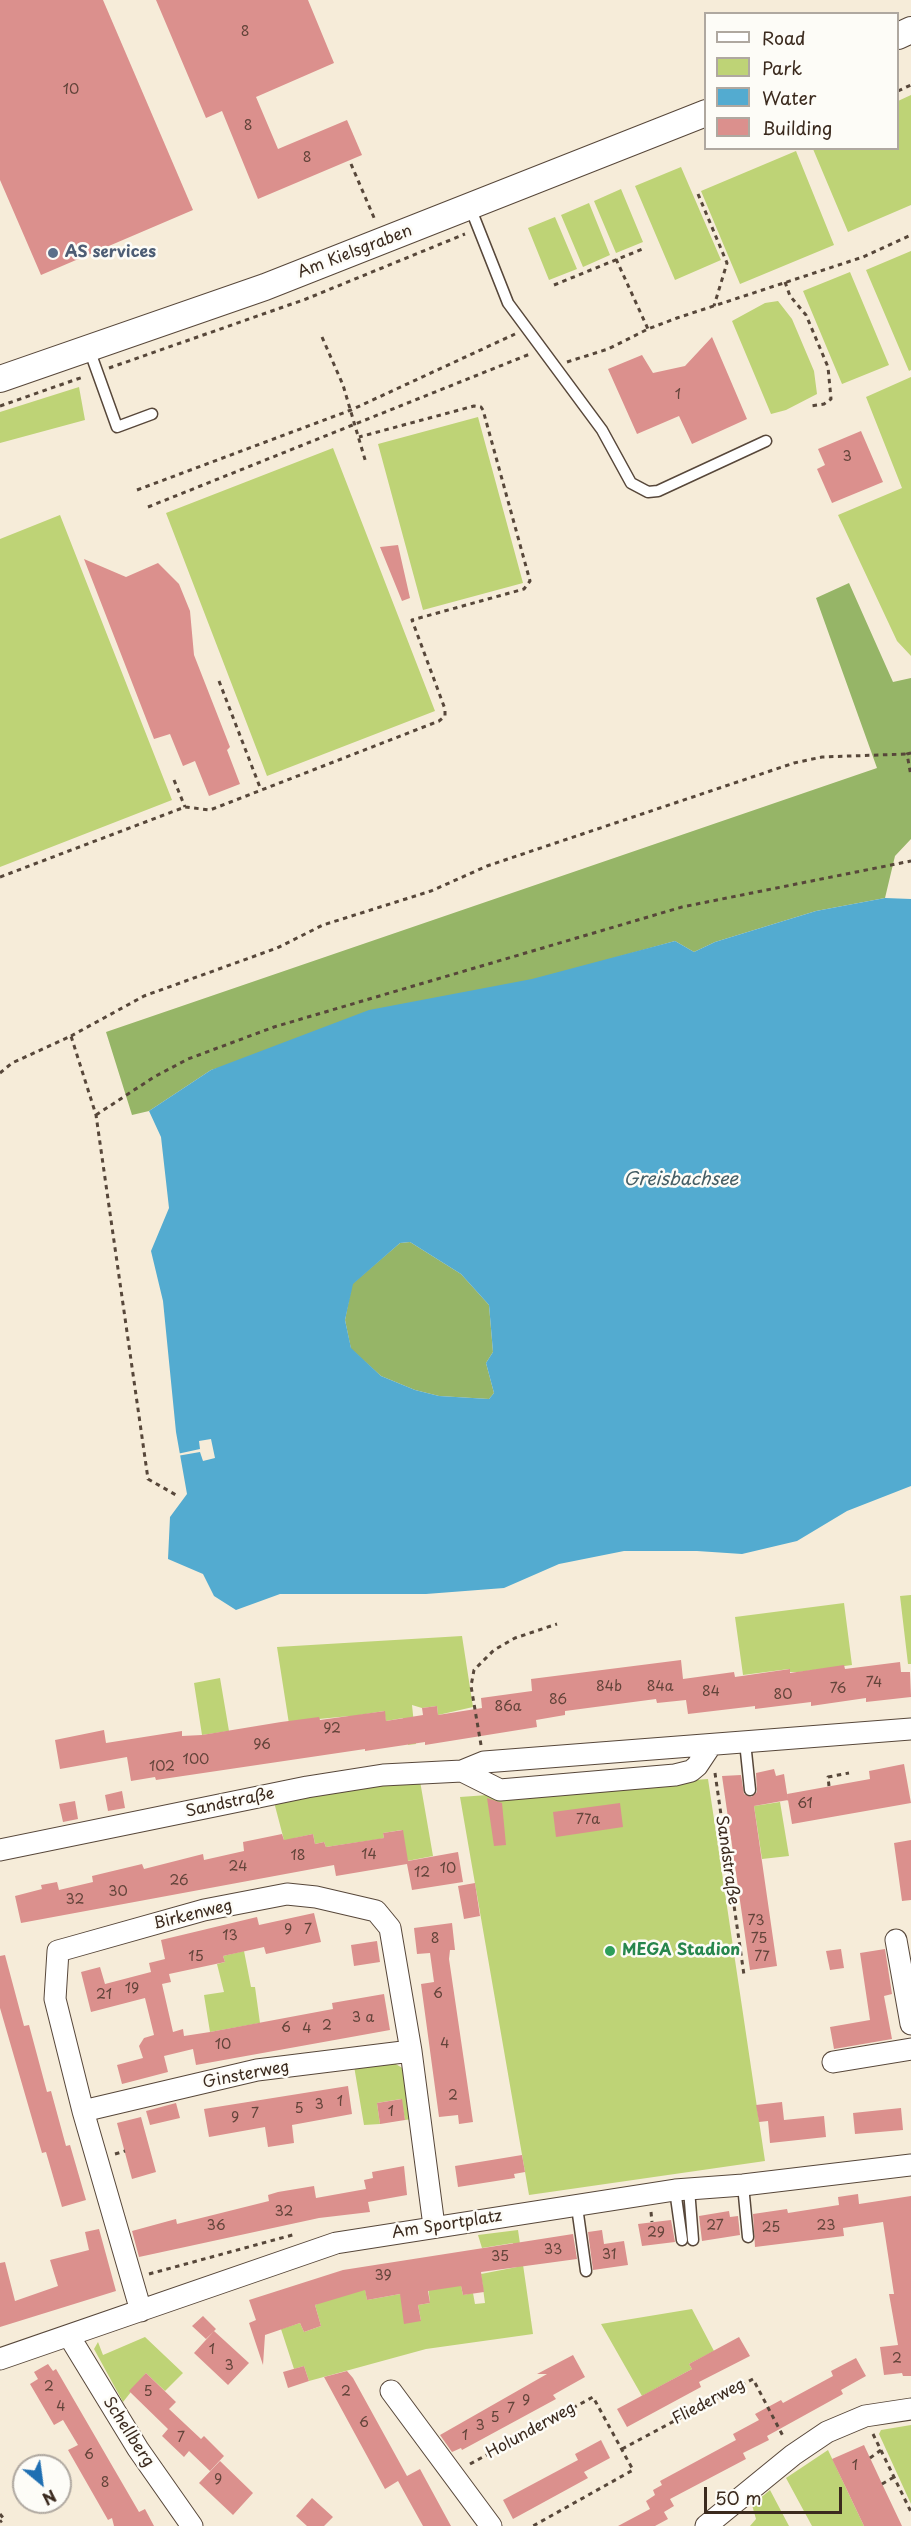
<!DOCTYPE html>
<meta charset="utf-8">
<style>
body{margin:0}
#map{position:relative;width:911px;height:2526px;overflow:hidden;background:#f6ecd9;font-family:"Playpen Sans",sans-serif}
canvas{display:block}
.legend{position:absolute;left:704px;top:12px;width:195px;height:138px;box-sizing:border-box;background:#fdfcf7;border:2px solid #afa8a0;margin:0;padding:8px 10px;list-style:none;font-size:18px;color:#3b2a1e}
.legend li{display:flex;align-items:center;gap:12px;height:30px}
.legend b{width:30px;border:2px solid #afa8a0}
.north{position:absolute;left:12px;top:2454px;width:60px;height:60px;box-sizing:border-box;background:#fdfcf7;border:2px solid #afa8a0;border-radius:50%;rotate:151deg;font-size:16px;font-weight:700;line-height:24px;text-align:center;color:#3b2a1e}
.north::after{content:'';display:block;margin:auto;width:21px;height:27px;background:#1f6fb2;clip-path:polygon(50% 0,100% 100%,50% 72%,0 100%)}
.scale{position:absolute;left:704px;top:2487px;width:138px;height:27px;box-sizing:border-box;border:3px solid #3b2a1e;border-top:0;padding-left:8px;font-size:18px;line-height:21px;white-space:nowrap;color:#3b2a1e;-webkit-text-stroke:4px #fdfcf7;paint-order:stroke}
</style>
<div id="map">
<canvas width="911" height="2526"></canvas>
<ul class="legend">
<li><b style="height:8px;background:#fff"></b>Road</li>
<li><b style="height:16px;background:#bed376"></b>Park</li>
<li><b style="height:16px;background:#53abd0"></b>Water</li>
<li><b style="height:16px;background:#db908d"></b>Building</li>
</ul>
<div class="north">N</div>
<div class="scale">50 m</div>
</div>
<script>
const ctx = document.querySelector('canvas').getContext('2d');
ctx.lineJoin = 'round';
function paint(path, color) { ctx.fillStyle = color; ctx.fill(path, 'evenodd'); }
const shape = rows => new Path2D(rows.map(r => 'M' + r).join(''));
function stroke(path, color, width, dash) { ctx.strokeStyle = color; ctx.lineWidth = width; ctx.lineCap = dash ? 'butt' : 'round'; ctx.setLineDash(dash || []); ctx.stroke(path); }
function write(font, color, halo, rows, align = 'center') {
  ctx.font = font + ' "Playpen Sans",sans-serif'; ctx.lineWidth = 5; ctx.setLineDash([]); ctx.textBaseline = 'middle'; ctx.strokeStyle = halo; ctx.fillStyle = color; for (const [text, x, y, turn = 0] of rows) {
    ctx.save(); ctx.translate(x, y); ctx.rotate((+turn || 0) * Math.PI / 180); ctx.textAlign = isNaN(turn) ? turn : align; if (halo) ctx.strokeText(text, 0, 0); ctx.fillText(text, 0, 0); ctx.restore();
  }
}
const green = shape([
 [911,95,911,205,848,232,813,149,898,148,898,101],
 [796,151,834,245,740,284,701,191],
 [681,167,721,260,675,280,635,186],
 [621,189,643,242,616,253,594,201],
 [589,203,610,255,583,267,561,215],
 [555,217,577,269,549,280,528,228],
 [911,251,911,370,909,371,866,270],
 [850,272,889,365,842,384,803,291],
 [778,301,792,319,814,371,817,394,786,410,771,414,732,321,765,303],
 [911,377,911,656,897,641,838,515,902,488,866,397],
 [79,387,85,420,0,443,0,412],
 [478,417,523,583,423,610,378,444],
 [333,448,435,711,267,776,166,513],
 [60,515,172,800,0,867,0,539],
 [911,1595,911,1664,908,1664,900,1596],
 [844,1603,852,1665,799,1672,790,1672,789,1669,743,1675,735,1617],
 [462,1636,473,1707,438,1715,437,1706,422,1708,412,1705,416,1744,408,1745,403,1718,386,1721,384,1711,360,1715,353,1734,350,1716,298,1721,292,1743,277,1647],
 [220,1678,229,1731,202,1735,194,1683],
 [708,1779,765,2161,529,2195,460,1797],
 [420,1781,433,1856,407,1861,402,1830,383,1833,384,1838,380,1839,326,1847,324,1842,315,1844,313,1834,295,1838,285,1844,274,1802,305,1794],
 [780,1802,789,1856,762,1859,754,1806],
 [244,1951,251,1987,255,1987,260,2023,210,2032,204,1995,224,1992,217,1964,225,1962,223,1956],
 [394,2063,404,2069,412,2119,405,2120,401,2099,377,2103,380,2124,364,2125,354,2066],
 [518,2230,533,2334,426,2349,309,2381,304,2366,294,2369,281,2329,300,2323,304,2332,321,2326,315,2305,364,2283,367,2300,400,2294,421,2321,418,2305,430,2303,428,2286,461,2286,463,2295,473,2293,475,2304,485,2303,481,2274,517,2267,513,2243,482,2248,478,2235],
 [692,2309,714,2351,689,2364,692,2369,642,2396,601,2324],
 [145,2337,183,2373,165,2391,146,2373,123,2402,94,2349,98,2342,103,2355],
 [911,2425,911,2504,879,2434,881,2430],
 [828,2450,864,2526,812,2526,786,2478],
 [770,2490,789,2526,750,2526,756,2519,752,2505]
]);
const forest = shape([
 [849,583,893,682,911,678,911,839,895,856,885,898,816,911,715,942,694,952,675,941,211,1070,149,1111,132,1115,106,1032,877,768,816,598],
 [410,1242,461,1274,489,1305,493,1352,486,1363,494,1393,489,1399,439,1396,415,1390,381,1376,351,1349,345,1320,352,1284,400,1243]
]);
const water = shape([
 [885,898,911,899,911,1486,847,1511,797,1541,742,1554,697,1551,624,1551,559,1564,504,1588,426,1594,280,1594,236,1610,214,1596,203,1574,168,1559,170,1517,187,1494,176,1432,163,1301,151,1251,169,1208,161,1137,149,1111,211,1070,369,1010,532,979,675,941,694,952,715,942,816,911],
 [410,1242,461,1274,489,1305,493,1352,486,1363,494,1393,489,1399,439,1396,415,1390,381,1376,351,1348,345,1320,353,1284,400,1243]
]);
const pier = shape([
 [211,1439,215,1458,203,1461,200,1452,177,1456,177,1454,200,1449,199,1441]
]);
const building = shape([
 [0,0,103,0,193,210,41,275,0,180],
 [156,0,308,0,334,63,256,97,278,149,347,120,362,155,258,199,222,111,206,118],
 [712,337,747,419,692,444,679,416,637,434,608,369,642,355,653,373,685,366],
 [861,431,883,482,832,503,817,469,825,465,818,449],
 [398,545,410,598,402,601,380,547],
 [84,559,126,577,158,563,179,584,190,611,194,655,230,747,227,750,240,784,209,796,195,761,183,766,170,734,154,739],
 [681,1660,683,1679,734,1672,735,1677,790,1669,790,1673,844,1665,845,1669,900,1662,901,1672,910,1672,911,1697,866,1702,866,1698,811,1706,811,1702,755,1709,755,1706,747,1707,688,1714,686,1700,657,1703,656,1699,565,1711,565,1715,536,1720,537,1727,425,1745,425,1742,365,1751,365,1749,156,1780,155,1777,131,1781,127,1757,60,1769,55,1740,104,1730,106,1743,182,1731,182,1736,202,1735,281,1722,319,1717,320,1720,385,1711,386,1721,423,1715,422,1708,437,1706,438,1715,482,1708,481,1698,532,1691,531,1679],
 [904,1764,911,1803,792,1824,787,1794,870,1779,869,1771],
 [774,1769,776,1776,784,1774,788,1800,754,1806,777,1966,750,1970,722,1776,741,1775,744,1794,751,1797,757,1792,756,1773],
 [122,1791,125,1808,108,1811,105,1795],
 [487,1798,502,1803,506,1845,494,1846],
 [75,1801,78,1819,63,1822,59,1804],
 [620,1803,623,1827,556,1837,553,1812],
 [403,1830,408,1861,458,1852,463,1882,412,1890,407,1864,336,1876,334,1865,21,1923,15,1896,42,1889,41,1885,57,1882,59,1890,93,1882,92,1876,142,1864,144,1869,203,1854,204,1860,244,1851,243,1842,282,1834,284,1840,313,1834,315,1844,324,1842,326,1847,384,1838,383,1833],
 [911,1840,911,1900,902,1901,894,1843],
 [475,1883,480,1916,464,1919,458,1886],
 [314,1913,321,1942,266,1954,264,1947,223,1956,225,1962,169,1974,171,1982,162,1984,173,2032,183,2029,184,2036,210,2032,333,2009,332,2003,384,1994,390,2030,196,2065,193,2049,164,2056,168,2072,122,2084,117,2065,143,2058,139,2046,144,2038,154,2035,145,1998,91,2012,81,1972,100,1967,105,1984,151,1972,149,1963,165,1959,161,1940,257,1917,259,1925],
 [452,1923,455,1950,450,1950,449,1959,473,2122,459,2124,458,2115,439,2117,421,1984,434,1982,430,1953,417,1954,414,1928],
 [377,1941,380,1962,354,1966,351,1945],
 [841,1949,844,1968,830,1970,826,1951],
 [885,1949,892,1994,884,1996,892,2039,834,2049,830,2027,870,2020,860,1953],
 [5,1955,24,2026,29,2025,47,2092,51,2091,66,2146,70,2145,86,2200,62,2207,46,2152,42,2153,0,2008,0,1956],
 [348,2086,352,2114,292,2125,294,2143,268,2147,265,2127,209,2137,204,2109],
 [402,2099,405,2120,380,2124,377,2103],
 [782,2102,784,2120,824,2116,826,2137,770,2143,768,2121,759,2122,756,2105],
 [176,2103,180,2118,150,2125,146,2111],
 [901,2108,903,2130,855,2134,853,2113],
 [141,2117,156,2172,132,2179,117,2123],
 [522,2155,525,2172,514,2174,515,2178,458,2187,455,2166],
 [404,2166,407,2195,368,2202,370,2212,319,2218,139,2257,132,2231,176,2219,177,2224,269,2201,268,2195,278,2192,314,2186,316,2198,366,2189,364,2180,373,2178,372,2172],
 [858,2194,859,2204,911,2196,911,2376,903,2376,902,2373,884,2375,880,2347,898,2345,889,2294,894,2294,883,2222,843,2228,844,2236,755,2247,753,2214,787,2209,788,2213,839,2205,838,2197],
 [729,2211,730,2217,738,2216,740,2235,702,2241,699,2216],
 [671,2220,675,2242,642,2246,638,2224],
 [99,2229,116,2291,0,2327,0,2263,5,2262,15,2301,58,2286,50,2260,89,2250,85,2232],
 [602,2230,604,2244,624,2241,628,2265,593,2270,588,2232],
 [573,2234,577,2259,481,2272,484,2292,463,2295,461,2286,428,2291,430,2303,418,2305,421,2321,404,2324,400,2294,367,2300,365,2290,315,2305,321,2326,304,2332,300,2323,265,2335,263,2365,249,2323,256,2320,249,2300,343,2270],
 [203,2316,216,2329,206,2339,192,2326],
 [214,2331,249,2363,228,2385,194,2353],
 [739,2337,750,2356,699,2382,701,2387,627,2427,617,2409,692,2369,689,2364],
 [573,2355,585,2377,553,2395,556,2399,462,2450,461,2448,452,2452,440,2435,547,2374,537,2374],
 [856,2358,866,2376,841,2390,843,2394,767,2436,769,2440,743,2453,746,2459,670,2499,674,2506,664,2512,668,2519,655,2526,618,2526,650,2509,646,2501,655,2495,653,2490,662,2485,660,2481,736,2440,733,2434,759,2420,755,2414,781,2400,783,2403,833,2376,831,2371],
 [48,2364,53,2371,56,2369,139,2512,145,2509,154,2526,114,2526,112,2518,108,2520,68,2450,78,2445,63,2420,54,2425,30,2384,38,2379,34,2372],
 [304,2366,309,2381,288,2388,283,2372],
 [347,2371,353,2378,407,2476,420,2469,451,2526,423,2526,398,2481,385,2489,324,2377],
 [146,2373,176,2402,169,2409,201,2439,204,2436,224,2456,210,2471,189,2451,184,2457,162,2436,168,2429,129,2391],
 [601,2440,610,2458,584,2472,588,2478,513,2519,503,2500,578,2460,575,2454],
 [864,2445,884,2488,902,2526,864,2526,846,2488,832,2459],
 [220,2461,253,2493,233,2515,199,2483],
 [312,2498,333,2517,324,2526,307,2526,296,2516]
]);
const path = shape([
 [898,91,911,85],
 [351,164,375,220],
 [698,194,727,263,714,306],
 [616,259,648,329],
 [785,282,790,296,806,315,828,367,831,399,824,404,811,406],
 [554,285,645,248],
 [322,337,343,385,366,463],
 [567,362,608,349,648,329,677,318,863,257,911,235],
 [109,368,306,299,465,234],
 [0,406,83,377],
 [137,490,351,410,515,334],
 [148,507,530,354],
 [219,681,261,790],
 [911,753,907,754,911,776],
 [174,780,185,807],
 [0,877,185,807,210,810,439,721,445,716,445,709,412,620,524,589,530,581,483,410,481,407,474,406,359,437],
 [71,1036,144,996,277,948,323,925,431,891,487,866,794,763,822,757,907,754],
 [0,1073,12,1063,71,1036,96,1115,148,1479,176,1495],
 [96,1115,154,1077,188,1059,274,1027,682,907,911,861],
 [481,1745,471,1686,474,1670,494,1650,515,1638,557,1624],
 [715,1773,744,1975],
 [829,1786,828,1777,849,1773],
 [115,2154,125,2151],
 [651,2212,652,2222],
 [149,2274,296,2234],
 [873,2434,911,2512],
 [622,2449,753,2379,784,2438],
 [870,2458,881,2450],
 [470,2464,593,2397,633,2470,533,2526],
 [882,2484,894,2477],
 [0,2514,4,2519,0,2522]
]);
const service = shape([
 [470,207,508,303,602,430,631,483,648,492,658,491,766,441],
 [89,349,117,427,152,414],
 [745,1742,750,1790],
 [743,2185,748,2237],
 [689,2189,693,2240],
 [675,2190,682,2240],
 [577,2207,586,2271]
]);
const minor = shape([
 [462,1771,500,1790,675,1775,691,1771,697,1766,711,1745],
 [0,1850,307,1787,383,1775,462,1771,484,1762,911,1729],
 [896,1940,911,2024],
 [833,2062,911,2049],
 [83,2111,257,2070,411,2051],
 [141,2311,83,2111,55,1999,58,1951,69,1948,204,1910,287,1894,316,1897,376,1911,390,1928,411,2051,434,2226],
 [69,2336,138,2449,192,2526],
 [0,2359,336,2243,675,2190,743,2185,911,2165],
 [391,2391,491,2526],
 [706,2526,793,2455,827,2432,865,2416,911,2409]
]);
const tertiary = shape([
 [898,36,911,30],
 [0,379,265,287,706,113]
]);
const markers = [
 [53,253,6,"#5c6f8a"],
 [610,1951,6,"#2e9e5b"]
];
const numberNames = [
 ["8",245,32],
 ["10",71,90],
 ["8",248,126],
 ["8",307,158],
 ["1",678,395],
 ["3",847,457],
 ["74",874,1683],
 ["84b",609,1687],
 ["84a",660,1687],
 ["76",838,1689],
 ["84",711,1692],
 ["80",783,1695],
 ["86",558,1700],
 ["86a",508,1707],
 ["92",332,1729],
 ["96",262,1745],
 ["100",196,1760],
 ["102",162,1767],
 ["61",805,1804],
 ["77a",588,1820],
 ["14",369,1855],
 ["18",298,1856],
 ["24",238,1867],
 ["10",448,1869],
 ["12",422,1873],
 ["26",179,1881],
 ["30",118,1892],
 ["32",75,1900],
 ["73",756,1921],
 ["9",288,1930],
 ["7",308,1930],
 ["13",230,1936],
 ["8",435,1939],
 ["75",759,1939],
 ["15",196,1957],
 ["77",762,1957],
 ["19",132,1989],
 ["6",438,1994],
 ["21",104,1995],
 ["3 a",363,2018],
 ["2",327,2026],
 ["6",286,2028],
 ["4",307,2029],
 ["4",445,2044],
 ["10",223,2045],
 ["2",453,2096],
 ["1",340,2102],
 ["3",319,2105],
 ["5",299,2109],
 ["1",391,2112],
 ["7",255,2114],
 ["9",235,2118],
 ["32",284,2212],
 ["36",216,2226],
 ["27",715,2226],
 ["23",826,2226],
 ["25",771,2228],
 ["29",656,2233],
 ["33",553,2250],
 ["31",609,2255],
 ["35",500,2257],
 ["39",383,2276],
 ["1",212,2350],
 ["2",897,2359],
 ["3",229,2366],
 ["2",49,2387],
 ["5",148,2392],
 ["2",346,2392],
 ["9",526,2401],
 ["4",61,2407],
 ["7",511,2409],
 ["5",495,2418],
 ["6",364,2423],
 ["3",480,2426],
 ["1",465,2436],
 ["7",181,2438],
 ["6",89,2455],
 ["1",855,2466],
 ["9",218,2480],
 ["8",105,2483]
];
const streetNames = [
 ["Am Kielsgraben",355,252,-21],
 ["Sandstraße",230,1803,-12],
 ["Sandstraße",727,1860,82],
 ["Birkenweg",193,1915,-14],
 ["Ginsterweg",246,2075,-11],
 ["Am Sportplatz",447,2225,-9],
 ["Fliederweg",709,2402,-28],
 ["Holunderweg",531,2431,-29],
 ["Schellberg",128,2432,57]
];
const serviceNames = [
 ["AS services",65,253]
];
const leisureNames = [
 ["MEGA Stadion",622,1951]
];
const waterNames = [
 ["Greisbachsee",681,1180]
];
paint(green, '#bed376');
paint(forest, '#96b567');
paint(water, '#53abd0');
paint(pier, '#f6ecd9');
paint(building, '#db908d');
stroke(service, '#57473a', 13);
stroke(minor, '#57473a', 23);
stroke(tertiary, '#57473a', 28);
stroke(path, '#57473a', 3, [4.5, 4.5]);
stroke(service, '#fff', 10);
stroke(minor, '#fff', 21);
stroke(tertiary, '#fff', 26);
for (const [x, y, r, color] of markers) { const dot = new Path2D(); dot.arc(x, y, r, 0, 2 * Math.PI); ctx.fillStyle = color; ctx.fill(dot); stroke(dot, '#fdfcf7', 2); }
write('14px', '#63443a', null, numberNames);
write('16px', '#3b2a1e', '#fdfcf7', streetNames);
write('bold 16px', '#4e5e75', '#fdfcf7', serviceNames, 'left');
write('bold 16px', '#27864d', '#fdfcf7', leisureNames, 'left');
write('italic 18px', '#455e65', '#fdfcf7', waterNames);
</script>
